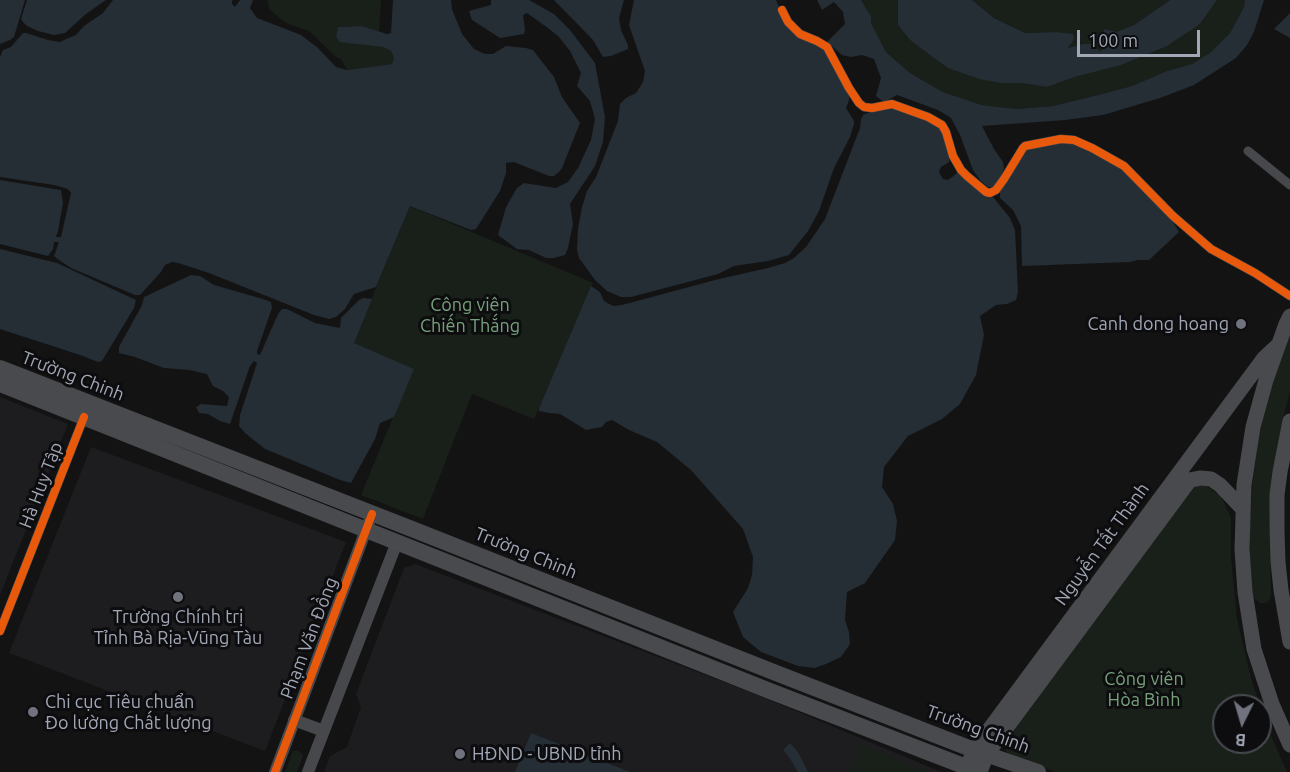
<!DOCTYPE html>
<meta charset="utf-8">
<style>
body{margin:0}
#map{position:relative;width:1290px;height:772px;overflow:hidden;background:#131313;font-family:Ubuntu,sans-serif}
canvas{display:block}
.north{position:absolute;left:1212px;top:694px;width:60px;height:60px;box-sizing:border-box;background:#0d0d0f;border:2px solid #494b52;border-radius:50%;rotate:185deg;font-size:16px;font-weight:700;line-height:24px;text-align:center;color:#a2a7b6}
.north::after{content:'';display:block;margin:auto;width:21px;height:27px;background:#70737d;clip-path:polygon(50% 0,100% 100%,50% 72%,0 100%)}
.scale{position:absolute;left:1077px;top:30px;width:123px;height:27px;box-sizing:border-box;border:3px solid #a2a7b6;border-top:0;padding-left:8px;font-size:18px;line-height:21px;white-space:nowrap;color:#a2a7b6;-webkit-text-stroke:4px #0d0d0f;paint-order:stroke}
</style>
<div id="map">
<canvas width="1290" height="772"></canvas>
<div class="north">B</div>
<div class="scale">100 m</div>
</div>
<script>
const ctx = document.querySelector('canvas').getContext('2d');
ctx.lineJoin = 'round';
function paint(path, color) { ctx.fillStyle = color; ctx.fill(path, 'evenodd'); }
const shape = rows => new Path2D(rows.map(r => 'M' + r).join(''));
function stroke(path, color, width, dash) { ctx.strokeStyle = color; ctx.lineWidth = width; ctx.lineCap = dash ? 'butt' : 'round'; ctx.setLineDash(dash || []); ctx.stroke(path); }
function write(font, color, halo, rows, align = 'center') {
  ctx.font = font + ' Ubuntu,sans-serif'; ctx.lineWidth = 6; ctx.setLineDash([]); ctx.textBaseline = 'middle'; ctx.strokeStyle = halo; ctx.fillStyle = color; for (const [text, x, y, turn = 0] of rows) {
    ctx.save(); ctx.translate(x, y); ctx.rotate((+turn || 0) * Math.PI / 180); ctx.textAlign = isNaN(turn) ? turn : align; if (halo) ctx.strokeText(text, 0, 0); ctx.fillText(text, 0, 0); ctx.restore();
  }
}
const built = shape([
 [0,397,68,424,0,595],
 [91,447,346,542,265,751,9,653],
 [415,564,758,695,941,772,324,772,330,756,347,747,361,707,356,694,404,568]
]);
const green = shape([
 [267,0,381,0,379,32,362,26,338,27,336,37,383,47,391,51,394,58,392,64,347,70,341,59,336,57,309,31,286,23,270,10],
 [861,0,898,0,898,25,910,40,1001,83,1021,83,1047,87,1078,76,1200,24,1217,0,1245,0,1244,7,1230,33,1211,52,1192,64,1167,71,1132,86,1102,94,1053,106,1016,109,982,105,943,92,910,73,886,52,871,23,871,16],
 [972,0,1170,0,1134,25,1116,32,1105,48,1100,51,1091,44,1083,44,1067,49,1056,32,1025,33,994,18],
 [410,206,593,283,534,419,472,394,423,519,361,495,413,369,353,343],
 [1290,334,1290,391,1284,415,1274,473,1269,524,1271,593,1270,599,1266,603,1260,603,1254,598,1251,588,1249,539,1253,479,1264,403],
 [1197,485,1206,486,1221,496,1231,518,1231,558,1237,619,1251,678,1260,706,1224,706,1224,742,1260,742,1260,707,1264,720,1287,772,1056,772,1017,758,1006,752,1005,747,1007,741,1035,698,1190,489],
 [860,745,928,772,850,772],
 [293,751,298,751,303,755,297,772,285,772]
]);
const water = shape([
 [0,0,25,0,14,37,10,40,0,44],
 [27,0,106,0,86,14,65,33,54,35,38,31,27,26,23,22,21,19],
 [113,0,233,0,232,1,232,4,235,7,240,0,253,0,250,8,257,18,301,35,318,48,336,67,347,70,392,64,394,58,391,51,383,47,340,42,336,37,338,27,362,26,387,34,391,33,393,0,451,0,452,9,462,34,474,49,485,54,493,54,506,46,526,48,533,50,554,77,562,97,580,123,562,168,560,171,554,176,549,176,514,162,506,163,506,173,500,191,476,229,471,230,410,206,376,287,354,294,345,309,336,317,329,319,314,315,209,273,178,263,172,262,165,265,161,272,140,295,135,295,71,268,59,260,54,256,59,242,54,242,53,249,48,256,0,244,0,180,61,190,63,203,58,231,56,237,61,237,71,193,68,189,54,185,0,177,0,57,3,50,11,47,23,33,26,33,48,40,60,42,66,39,76,35,84,26,103,13],
 [491,0,529,0,554,14,570,30,595,63,605,117,603,142,595,166,570,204,573,224,568,248,565,255,554,258,546,258,529,250,517,249,498,235,506,207,517,188,524,183,556,188,568,182,578,168,591,140,595,119,590,101,577,86,581,73,570,51,559,37,548,28,527,13,523,15,525,30,524,34,500,38,472,20,469,11,491,5],
 [554,0,624,0,619,18,621,30,628,45,628,49,611,56,603,57,593,40],
 [634,0,776,0,782,14,824,47,849,96,849,100,846,108,854,121,854,124,850,137,834,168,819,211,808,231,789,255,768,261,734,266,718,274,631,297,621,297,607,291,595,280,579,258,577,250,578,229,582,207,587,191,596,177,618,121,620,104,626,98,636,93,643,82,645,71,629,25],
 [817,0,861,0,871,16,871,23,886,52,910,73,943,92,982,105,1016,109,1053,106,1102,94,1132,86,1167,71,1192,64,1211,52,1230,33,1244,7,1245,0,1264,0,1254,32,1247,45,1236,58,1194,85,1160,98,1103,115,1065,120,982,126,994,149,1003,162,1004,168,1001,178,994,187,988,187,980,180,973,170,960,135,951,118,938,110,897,95,884,102,876,96,881,78,874,59,862,55,851,57,842,55,827,42,845,24,843,12,834,2,822,10],
 [898,0,972,0,994,18,1025,33,1056,32,1073,34,1074,39,1068,48,1083,44,1091,44,1100,51,1105,48,1100,38,1105,29,1116,32,1134,25,1170,0,1217,0,1200,24,1167,46,1121,65,1078,76,1047,87,1021,83,1001,83,979,79,948,68,910,40,898,25],
 [1290,13,1290,38,1274,29],
 [895,107,938,126,945,135,950,156,949,162,941,167,939,172,943,179,948,180,960,171,983,193,994,198,1010,218,1015,230,1018,292,1016,300,1007,304,996,305,980,316,984,335,976,375,960,404,942,419,908,436,884,467,882,487,893,504,897,521,895,540,865,583,847,592,845,620,849,632,850,644,841,657,826,664,815,668,798,666,761,652,743,637,733,612,748,588,752,575,753,557,743,529,691,470,657,442,629,430,612,420,606,422,602,427,586,430,560,414,549,413,539,411,539,408,591,286,600,292,604,301,613,306,622,305,719,279,768,268,785,263,794,258,806,247,825,219,860,128,861,119,863,115,872,111],
 [1061,142,1072,142,1116,166,1131,176,1173,222,1179,232,1149,260,1138,260,1130,262,1022,266,1021,226,1013,210,1000,198,1000,191,1027,150],
 [0,249,57,263,136,300,134,308,102,361,98,362,80,355,0,329],
 [191,275,200,276,214,285,263,299,271,302,272,308,257,351,257,354,260,355,278,314,282,309,287,309,315,323,340,328,341,318,359,300,363,298,372,299,354,343,414,369,394,417,380,423,375,439,351,483,340,480,265,449,245,433,239,426,240,415,257,363,254,361,250,366,230,424,220,421,208,414,199,413,196,407,201,404,227,406,229,397,223,391,213,386,207,374,189,370,164,368,135,357,119,353,119,347,142,305,144,297],
 [531,733,630,772,515,772],
 [790,743,798,752,808,772,798,772,789,757,783,750]
]);
const minor = shape([
 [782,10,788,22,800,34,817,41,827,47,849,88,859,103,864,107,872,108,892,104,928,117,942,125,946,132,953,156,961,170,967,176,986,192,990,193,996,190,1004,179,1023,148,1025,146,1061,139,1074,140,1092,148,1124,166,1173,216,1211,249,1255,273,1290,296],
 [1248,151,1290,185],
 [0,631,84,417]
]);
const tertiary = shape([
 [294,720,324,731],
 [275,772,372,514],
 [308,772,397,542]
]);
const primary = shape([
 [1290,316,1286,324,1266,380,1253,427,1244,485,1242,549,1245,592,1254,649,1272,704,1290,745],
 [1290,421,1280,472,1277,495,1277,531,1278,562,1281,590,1290,642],
 [965,772,974,750,1264,358,1278,345],
 [980,772,987,754,1190,480,1201,478,1211,479,1220,485,1243,509]
]);
const trunk = shape([
 [0,368,412,529,776,673,974,750,1038,772],
 [0,384,770,691,979,772]
]);
const cycleway = shape([
 [782,10,788,22,800,34,817,41,827,47,849,88,859,103,864,107,872,108,892,104,928,117,942,125,946,132,953,156,961,170,967,176,986,192,990,193,996,190,1004,179,1023,148,1025,146,1061,139,1074,140,1092,148,1124,166,1173,216,1211,249,1255,273,1290,296],
 [0,631,84,417],
 [275,772,372,514]
]);
const markers = [
 [1241,324,6,"#70737d"],
 [178,597,6,"#70737d"],
 [33,712,6,"#70737d"],
 [460,754,6,"#70737d"]
];
const parkNames = [
 ["Công viên",470,305],
 ["Chiến Thắng",470,326],
 ["Công viên",1144,679],
 ["Hòa Bình",1144,700]
];
const poiNames = [
 ["Canh dong hoang",1229,324,"right"],
 ["Trường Chính trị",178,617,"center"],
 ["Tỉnh Bà Rịa-Vũng Tàu",178,638,"center"],
 ["Chi cục Tiêu chuẩn",45,702],
 ["Đo lường Chất lượng",45,723],
 ["HĐND - UBND tỉnh",472,754]
];
const streetNames = [
 ["Trường Chinh",73,376,21],
 ["Hà Huy Tập",41,485,-69],
 ["Nguyễn Tất Thành",1102,544,-54],
 ["Trường Chinh",526,553,22],
 ["Phạm Văn Đồng",309,638,-69],
 ["Trường Chinh",978,729,20]
];
paint(built, '#1d1d1f');
paint(green, '#19201a');
paint(water, '#252d35');
stroke(minor, '#46484c', 9);
stroke(tertiary, '#46484c', 12);
stroke(primary, '#494a4d', 15);
stroke(trunk, '#494a4e', 16);
stroke(cycleway, '#e8590c', 8);
for (const [x, y, r, color] of markers) { const dot = new Path2D(); dot.arc(x, y, r, 0, 2 * Math.PI); ctx.fillStyle = color; ctx.fill(dot); stroke(dot, '#0d0d0f', 2); }
write('18px', '#77a37c', '#0d0d0f', parkNames);
write('18px', '#a2a7b6', '#0d0d0f', poiNames, 'left');
write('18px', '#a2a7b6', '#0d0d0f', streetNames);
</script>
